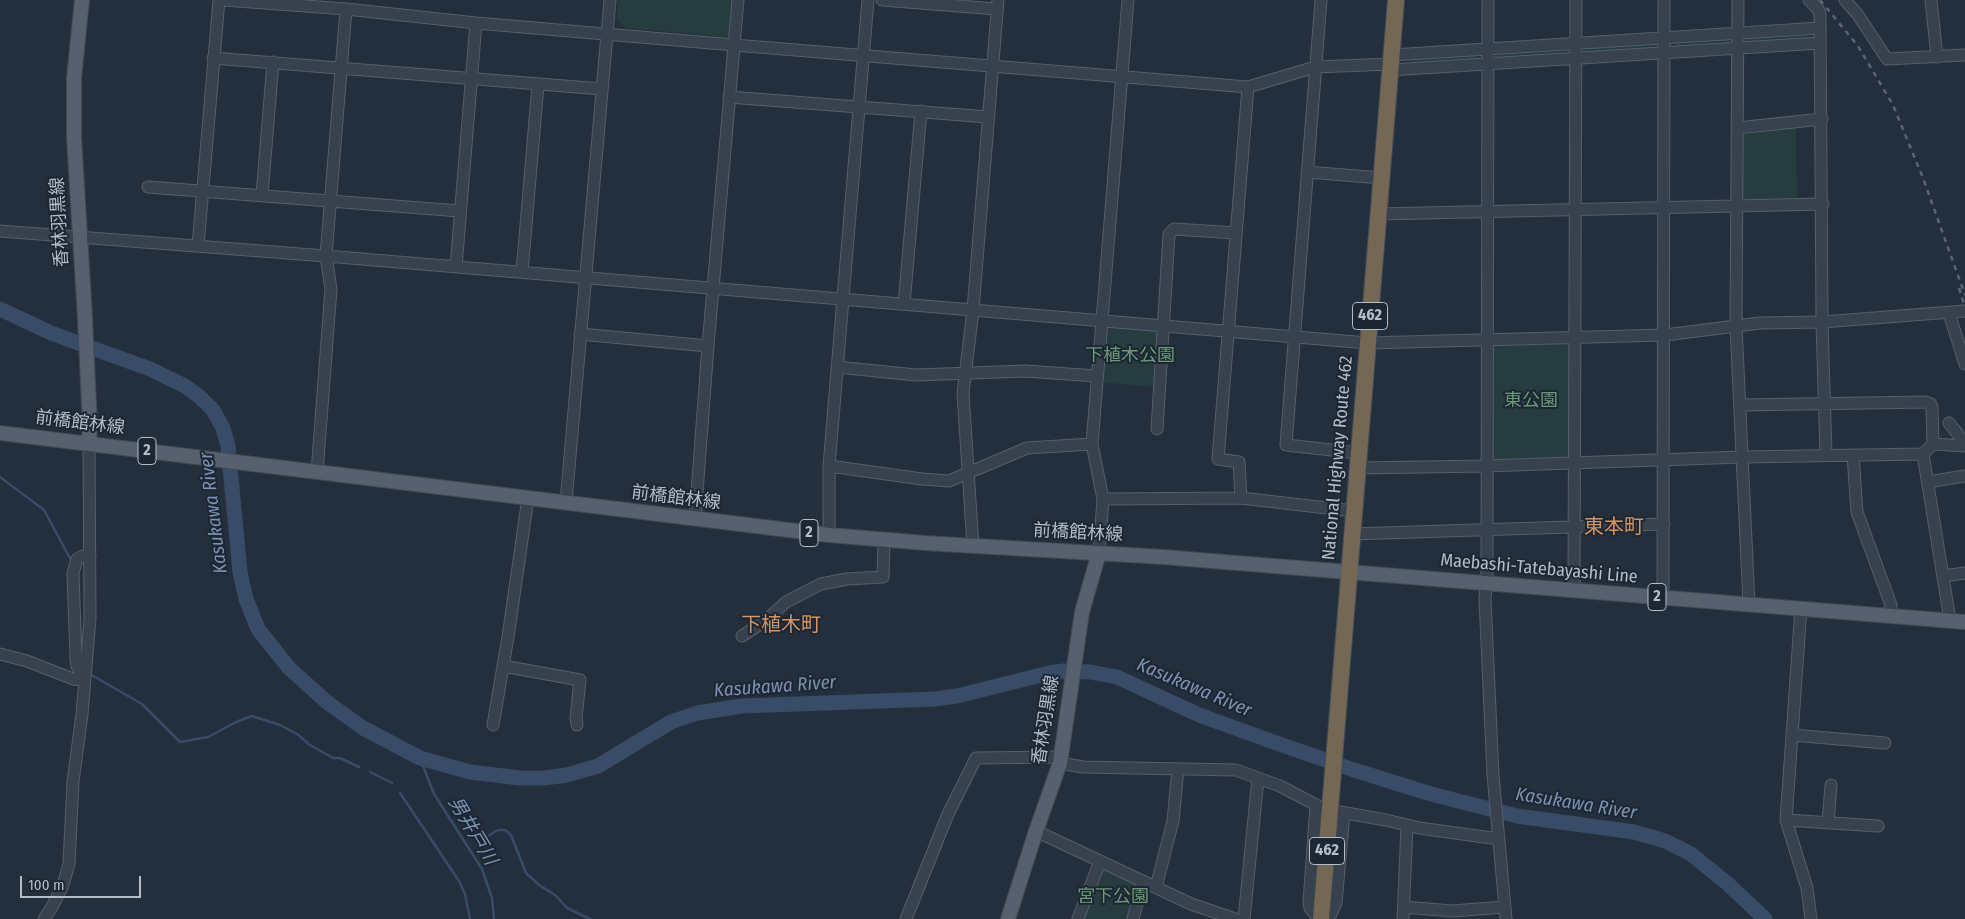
<!DOCTYPE html>
<meta charset="utf-8">
<style>
body{margin:0}
#map{position:relative;width:1965px;height:919px;overflow:hidden;background:#242f3e;font-family:"Fira Sans Condensed",sans-serif}
canvas{display:block}
.scale{position:absolute;left:20px;top:876px;width:121px;height:22px;box-sizing:border-box;border:2px solid #b4bcc9;border-top:0;padding-left:6px;font-size:15px;line-height:18px;white-space:nowrap;color:#b4bcc9;-webkit-text-stroke:4px #1d2633;paint-order:stroke}
</style>
<div id="map">
<canvas width="1965" height="919"></canvas>
<div class="scale">100 m</div>
</div>
<script>
const ctx = document.querySelector('canvas').getContext('2d');
ctx.lineJoin = 'round';
function paint(path, color) { ctx.fillStyle = color; ctx.fill(path, 'evenodd'); }
const shape = rows => new Path2D(rows.map(r => 'M' + r).join(''));
function stroke(path, color, width, dash) { ctx.strokeStyle = color; ctx.lineWidth = width; ctx.lineCap = dash ? 'butt' : 'round'; ctx.setLineDash(dash || []); ctx.stroke(path); }
function write(font, color, halo, rows, align = 'center') {
  ctx.font = font + ' "Fira Sans Condensed","Noto Sans JP",sans-serif'; ctx.lineWidth = 4; ctx.setLineDash([]); ctx.textBaseline = 'middle'; ctx.strokeStyle = halo; ctx.fillStyle = color; for (const [text, x, y, turn = 0] of rows) {
    ctx.save(); ctx.translate(x, y); ctx.rotate((+turn || 0) * Math.PI / 180); ctx.textAlign = isNaN(turn) ? turn : align; if (halo) ctx.strokeText(text, 0, 0); ctx.fillText(text, 0, 0); ctx.restore();
  }
}
const green = shape([
 [618,0,733,0,730,35,727,37,625,28,617,19],
 [1807,33,1808,39,1746,44,1744,36],
 [1729,38,1730,42,1727,46,1676,47,1675,40],
 [1655,43,1655,48,1653,51,1584,53,1583,48],
 [1566,48,1567,53,1498,59,1496,57,1496,53],
 [1479,54,1479,59,1413,63,1412,60,1414,57],
 [1796,124,1797,200,1744,202,1741,198,1740,132],
 [1107,327,1159,330,1155,387,1100,382],
 [1567,341,1571,345,1571,455,1568,458,1496,461,1493,458,1490,348,1494,344],
 [1105,868,1135,883,1138,887,1129,919,1081,919,1101,869]
]);
const stream = shape([
 [0,477,44,510,72,562],
 [88,673,142,704,180,742,208,737,236,722,252,716,280,725,297,734,310,745,333,758,340,758,359,767],
 [420,758,434,794,482,869,492,898,494,919],
 [370,772,392,783],
 [400,793,459,881,465,894,470,919],
 [488,836,498,830,505,830,511,835,526,873,539,885,555,895,567,908,590,919]
]);
const river = shape([
 [0,309,51,333,150,369,185,386,200,397,213,410,223,428,228,446,240,572,246,599,258,629,289,668,328,703,363,728,420,758,470,772,520,778,544,778,567,775,598,766,671,722,697,713,742,706,935,699,957,696,1049,673,1064,671,1090,672,1117,677,1199,715,1268,740,1354,770,1431,794,1517,816,1634,832,1665,841,1691,854,1728,884,1765,919]
]);
const minor = shape([
 [224,0,346,9,476,23,734,45,1248,87,1315,67,1391,64],
 [882,0,997,9],
 [1321,0,1286,445,1359,453],
 [1488,0,1487,575,1485,599,1493,775,1506,919],
 [1738,0,1736,326,1749,604],
 [1809,0,1818,9,1820,14,1822,322,1826,455],
 [1845,0,1858,15,1887,59,1965,55],
 [1931,0,1937,57],
 [1392,55,1820,28],
 [213,58,602,89],
 [1390,70,1820,43],
 [729,97,988,117],
 [1737,128,1822,119],
 [1307,172,1382,178],
 [148,187,460,211],
 [262,195,273,62],
 [1379,214,1823,204],
 [0,231,326,256,1368,343,1665,335,1760,323,1822,322,1965,311],
 [198,246,219,0],
 [456,267,476,23],
 [522,272,538,85],
 [904,304,921,111],
 [1949,313,1965,364],
 [580,334,708,346],
 [837,367,916,375,1025,371,1097,376],
 [1740,405,1926,402,1931,404,1932,408,1933,444],
 [1949,423,1965,443],
 [1157,429,1169,234,1174,229,1236,233],
 [1923,454,1950,620],
 [1853,455,1857,512,1891,605,1890,616],
 [829,466,922,479,949,481,1027,448,1092,444],
 [1358,468,1486,466,1742,457,1923,454,1933,444,1965,446],
 [317,472,331,289,326,256,346,9],
 [1928,482,1965,476],
 [1241,498,1239,462,1218,459,1248,87],
 [1103,499,1241,498,1353,511],
 [566,502,610,0],
 [695,519,708,346,738,0],
 [1351,534,1664,524],
 [829,535,829,466,868,0],
 [973,546,963,393,973,310,998,0],
 [1099,553,1103,499,1092,444,1128,0],
 [1943,576,1965,573],
 [1574,590,1576,0],
 [1663,597,1664,0],
 [1801,608,1786,820,1807,888,1811,919],
 [742,636,765,621,786,602,821,584,847,579,883,577,884,540],
 [0,654,27,661,73,679,85,680],
 [503,666,580,680,576,718,577,725],
 [85,680,77,666,76,659,73,573,77,559,83,556,90,556],
 [493,725,508,637,528,498],
 [1792,735,1885,743],
 [1060,763,1083,767,1236,770,1280,786,1320,807],
 [1316,805,1309,902,1310,908,1319,919],
 [1340,812,1386,820,1419,828,1499,839],
 [1786,820,1878,826],
 [1828,823,1831,785],
 [1036,831,1191,904,1235,919],
 [1156,887,1173,821,1178,769],
 [1404,907,1452,911,1504,907],
 [44,919,52,907,63,885,69,864,73,782,82,714,90,619,89,442],
 [906,919,948,814,976,758,1061,757],
 [1078,919,1100,861],
 [1133,919,1143,881],
 [1244,919,1258,778],
 [1324,919,1331,914,1336,903,1344,813],
 [1403,919,1407,826]
]);
const major = shape([
 [82,0,74,78,74,137,85,318,90,427,89,442],
 [0,433,829,535,925,543,1163,557,1965,622],
 [1008,919,1036,831,1060,763,1082,612,1099,553]
]);
const highway = shape([
 [1321,919,1396,0]
]);
const rail = shape([
 [1820,0,1858,46,1893,105,1923,178,1965,295],
 [1959,288,1965,307]
]);
const shields = [
 [1370,316,35],
 [147,451,18],
 [809,533,18],
 [1657,597,18],
 [1327,851,35]
];
const shieldNames = [
 ["462",1370,316],
 ["2",147,451],
 ["2",809,533],
 ["2",1657,597],
 ["462",1327,851]
];
const streetNames = [
 ["香林羽黒線",60,222,-93],
 ["前橋館林線",80,423,7],
 ["National Highway Route 462",1338,458,-85],
 ["前橋館林線",676,498,7],
 ["前橋館林線",1078,533,3],
 ["Maebashi-Tatebayashi Line",1539,569,5],
 ["香林羽黒線",1046,720,-81]
];
const parkNames = [
 ["下植木公園",1130,356],
 ["東公園",1531,401],
 ["宮下公園",1113,897]
];
const waterNames = [
 ["Kasukawa River",214,513,-97],
 ["Kasukawa River",775,687,-4],
 ["Kasukawa River",1194,688,23],
 ["Kasukawa River",1576,804,9],
 ["男井戸川",472,831,59]
];
const quarterNames = [
 ["東本町",1614,527],
 ["下植木町",781,625]
];
paint(green, '#263c3f');
stroke(stream, '#394c67', 2.5);
stroke(river, '#394c67', 15);
stroke(minor, '#565f6c', 13);
stroke(major, '#414a57', 16);
stroke(highway, '#434c59', 18);
stroke(minor, '#38414e', 11);
stroke(major, '#56606e', 14);
stroke(highway, '#746855', 16);
stroke(rail, '#5a6575', 2.5, [5, 5]);
for (const [x, y, w] of shields) { const box = new Path2D(); box.roundRect(x - w / 2, y - 13.5, w, 27, 4); ctx.fillStyle = '#1d2633'; ctx.fill(box); stroke(box, '#b4bcc9', 1); }
write('bold 16px', '#b4bcc9', null, shieldNames);
write('18px', '#b4bcc9', '#1d2633', streetNames);
write('18px', '#6b9a76', '#1d2633', parkNames);
write('italic 19px', '#7c92b1', '#1d2633', waterNames);
write('20px', '#d59563', '#1d2633', quarterNames);
</script>
